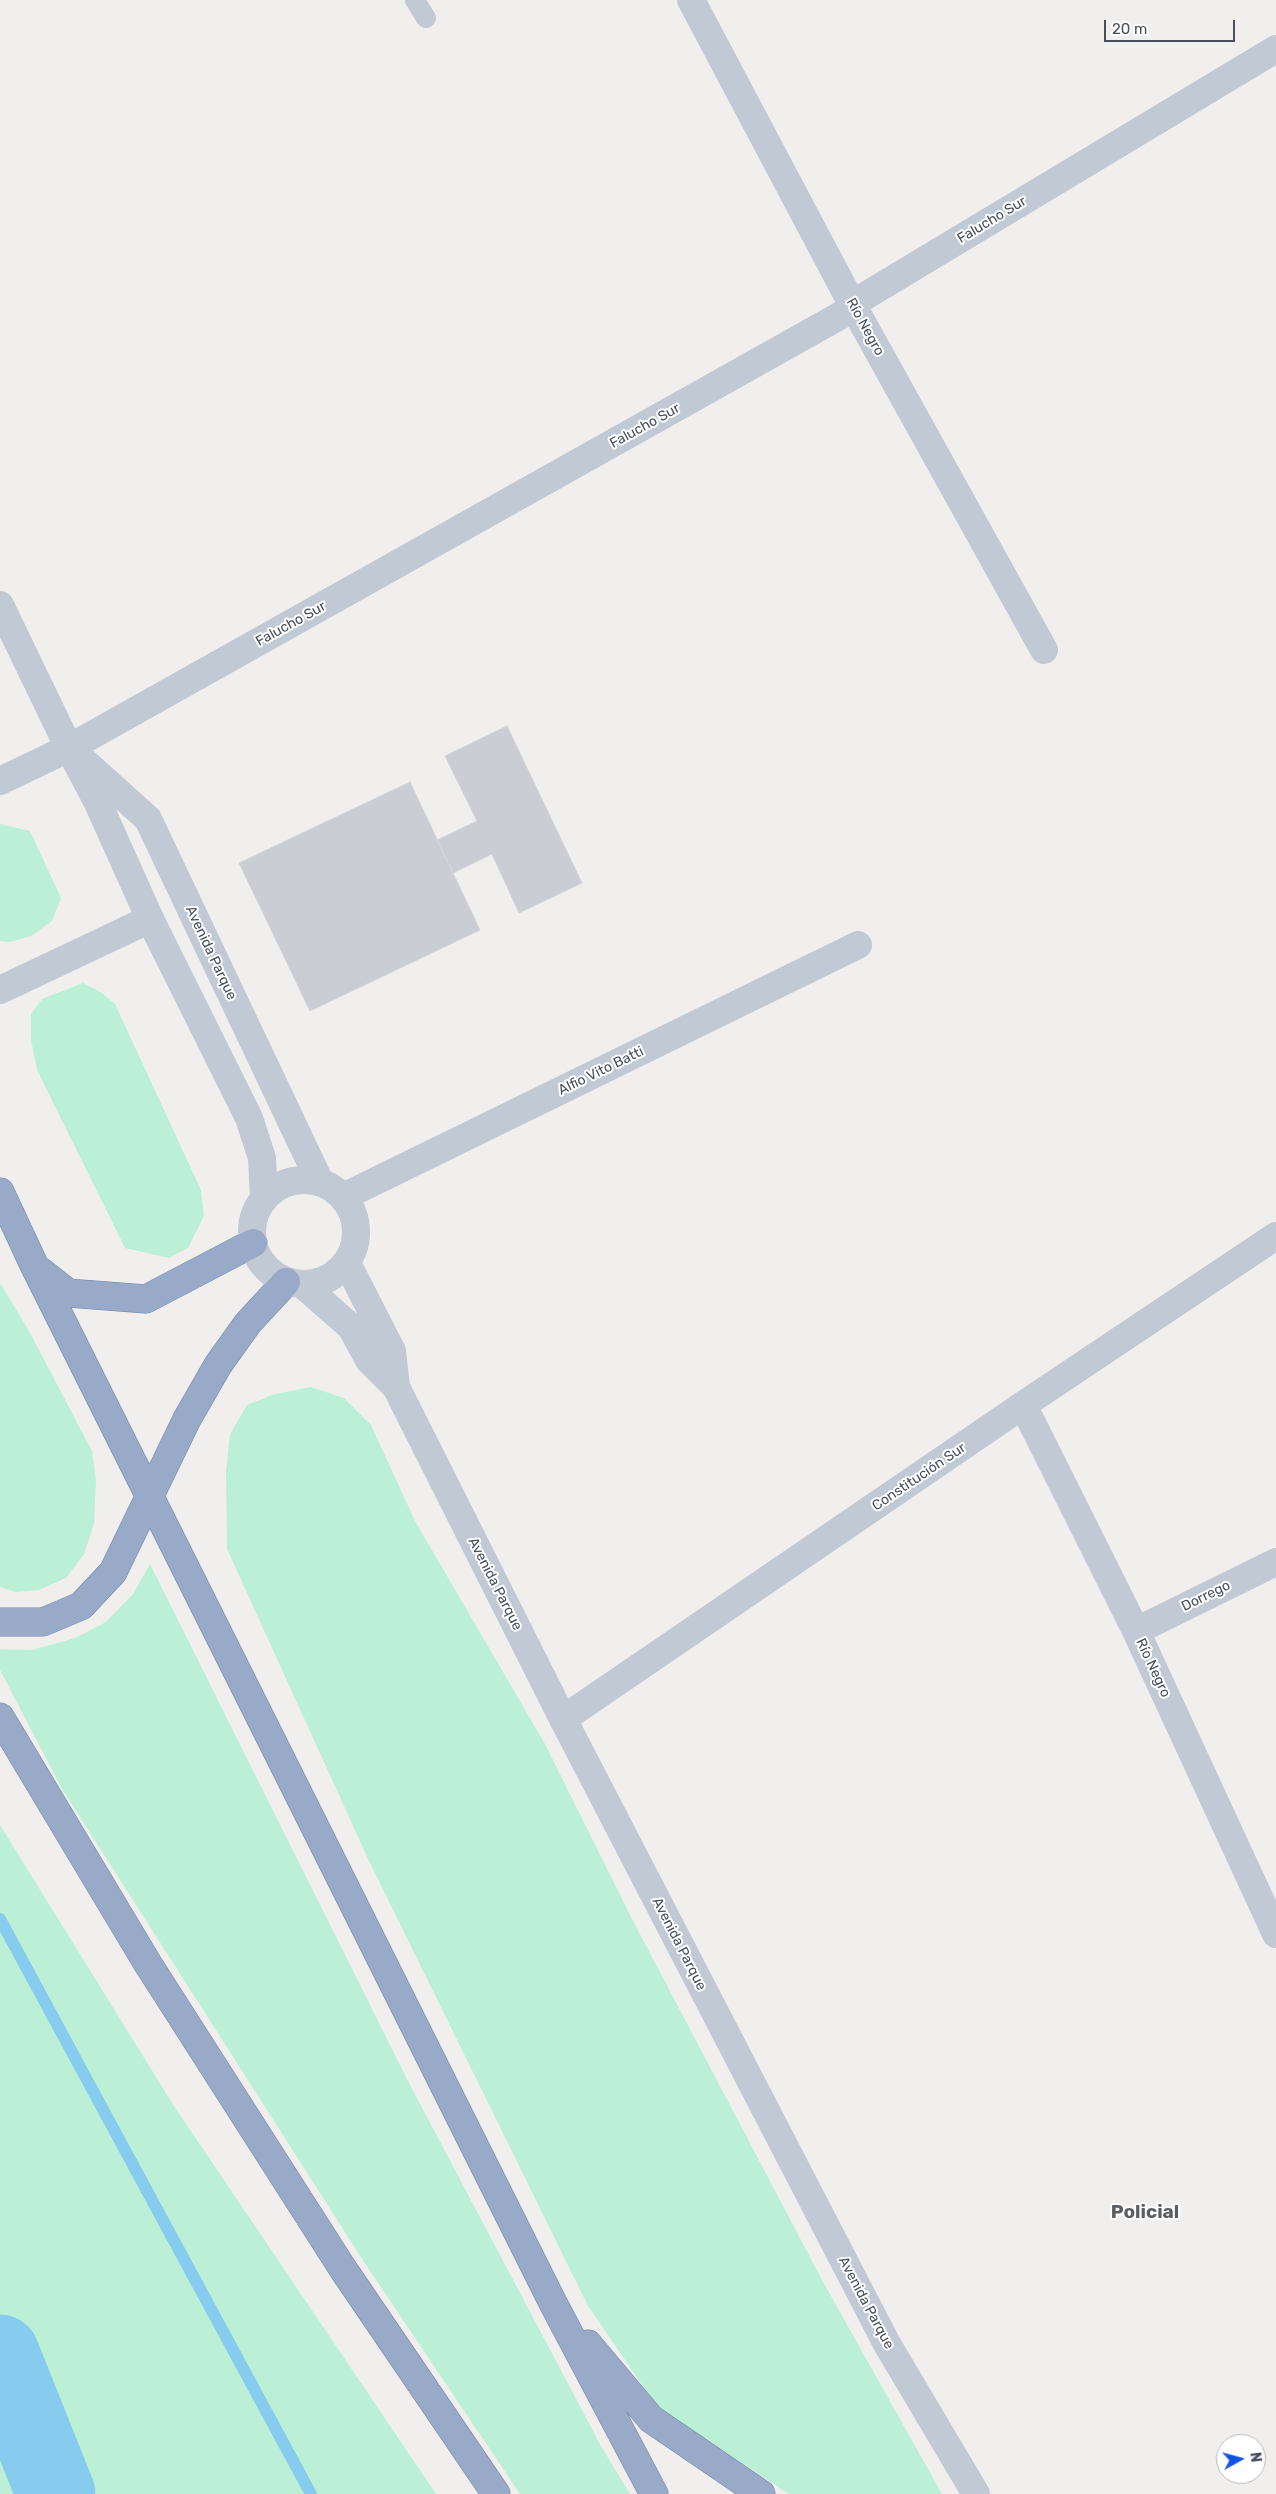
<!DOCTYPE html>
<meta charset="utf-8">
<style>
body{margin:0}
#map{position:relative;width:1276px;height:2494px;overflow:hidden;background:#f1efee;font-family:Rubik,sans-serif}
canvas{display:block}
.north{position:absolute;left:1216px;top:2434px;width:50px;height:50px;box-sizing:border-box;background:#fff;border:1px solid #b5b9be;border-radius:50%;rotate:83deg;font-size:14px;font-weight:700;line-height:20px;text-align:center;color:#464f5d}
.north::after{content:'';display:block;margin:auto;width:18px;height:22px;background:#1253e7;clip-path:polygon(50% 0,100% 100%,50% 72%,0 100%)}
.scale{position:absolute;left:1104px;top:20px;width:131px;height:22px;box-sizing:border-box;border:2px solid #464f5d;border-top:0;padding-left:6px;font-size:15px;line-height:18px;white-space:nowrap;color:#464f5d;-webkit-text-stroke:4px #fff;paint-order:stroke}
</style>
<div id="map">
<canvas width="1276" height="2494"></canvas>
<div class="north">N</div>
<div class="scale">20 m</div>
</div>
<script>
const ctx = document.querySelector('canvas').getContext('2d');
ctx.lineJoin = 'round';
function paint(path, color) { ctx.fillStyle = color; ctx.fill(path, 'evenodd'); }
const shape = rows => new Path2D(rows.map(r => 'M' + r).join(''));
function stroke(path, color, width, dash) { ctx.strokeStyle = color; ctx.lineWidth = width; ctx.lineCap = dash ? 'butt' : 'round'; ctx.setLineDash(dash || []); ctx.stroke(path); }
function write(font, color, halo, rows, align = 'center') {
  ctx.font = font + ' Rubik,sans-serif'; ctx.lineWidth = 4; ctx.setLineDash([]); ctx.textBaseline = 'middle'; ctx.strokeStyle = halo; ctx.fillStyle = color; for (const [text, x, y, turn = 0] of rows) {
    ctx.save(); ctx.translate(x, y); ctx.rotate((+turn || 0) * Math.PI / 180); ctx.textAlign = isNaN(turn) ? turn : align; if (halo) ctx.strokeText(text, 0, 0); ctx.fillText(text, 0, 0); ctx.restore();
  }
}
const green = shape([
 [0,824,30,831,61,898,52,921,31,936,10,942,0,941],
 [83,983,102,993,115,1004,201,1190,204,1216,188,1248,169,1258,125,1248,37,1070,31,1040,31,1014,42,999],
 [0,1283,29,1331,92,1451,96,1480,94,1524,84,1554,66,1578,39,1590,16,1592,0,1587],
 [311,1387,344,1398,371,1425,415,1521,545,1744,632,1919,822,2280,942,2494,789,2494,658,2408,588,2306,369,1861,227,1549,226,1471,230,1434,247,1405,275,1394],
 [150,1564,409,2083,601,2446,630,2494,520,2494,364,2262,62,1789,0,1670,0,1649,32,1650,75,1638,106,1622,133,1594],
 [0,1825,174,2106,436,2494,0,2494]
]);
const stream = shape([
 [0,1919,311,2494]
]);
const river = shape([
 [0,2354,56,2494]
]);
const building = shape([
 [507,726,582,883,519,913,492,854,453,873,437,840,477,821,445,756,507,726],
 [410,782,480,930,310,1011,239,863,410,782]
]);
const service = shape([
 [415,0,426,18]
]);
const pedestrian = shape([
 [0,990,150,919]
]);
const minor = shape([
 [691,0,852,304,1044,650],
 [0,781,69,748,843,314,852,304,1276,49],
 [343,1197,858,945],
 [1023,1405,1136,1631,1276,1934],
 [1136,1631,1276,1562],
 [563,1719,1023,1405,1276,1236]
]);
const tertiary = shape([
 [0,605,69,748],
 '252 1232a52 52 0 1 1 104 0a52 52 0 1 1-104 0Z',
 [264,1198,262,1158,249,1118,150,919,98,803,69,748,148,819,320,1182],
 [303,1285,351,1327,369,1360,396,1387,392,1351,347,1263],
 [396,1387,563,1719,887,2344,976,2494]
]);
const trunk = shape([
 [0,1192,35,1267,553,2303,654,2494],
 [40,1271,68,1293,146,1299,253,1243],
 [0,1622,43,1622,81,1606,113,1572,187,1419,218,1365,248,1323,286,1282],
 [0,1717,148,1964,343,2269,496,2494],
 [588,2344,651,2419,761,2494]
]);
const streetNames = [
 ["Falucho Sur",992,220,-31],
 ["Río Negro",865,327,61],
 ["Falucho Sur",645,426,-29],
 ["Falucho Sur",291,624,-29],
 ["Avenida Parque",211,953,65],
 ["Alfio Vito Batti",601,1071,-26],
 ["Constitución Sur",919,1477,-34],
 ["Avenida Parque",495,1584,63],
 ["Dorrego",1206,1596,-26],
 ["Río Negro",1153,1668,65],
 ["Avenida Parque",679,1944,63],
 ["Avenida Parque",866,2303,62]
];
const districtNames = [
 ["Policial",1145,2213]
];
paint(green, '#bbf0d7');
stroke(stream, '#87cbef', 12);
stroke(river, '#87cbef', 79);
paint(building, '#cacdd4');
stroke(building, '#d2d4da', 1);
stroke(trunk, '#7084ab', 29);
stroke(service, '#c1c9d4', 20);
stroke(pedestrian, '#c1c9d4', 28);
stroke(minor, '#c1c9d4', 28);
stroke(tertiary, '#c1c9d4', 28);
stroke(trunk, '#98aac7', 28);
write('14px', '#464f5d', '#fff', streetNames);
write('bold 19px', '#5b5e64', '#fff', districtNames);
</script>
